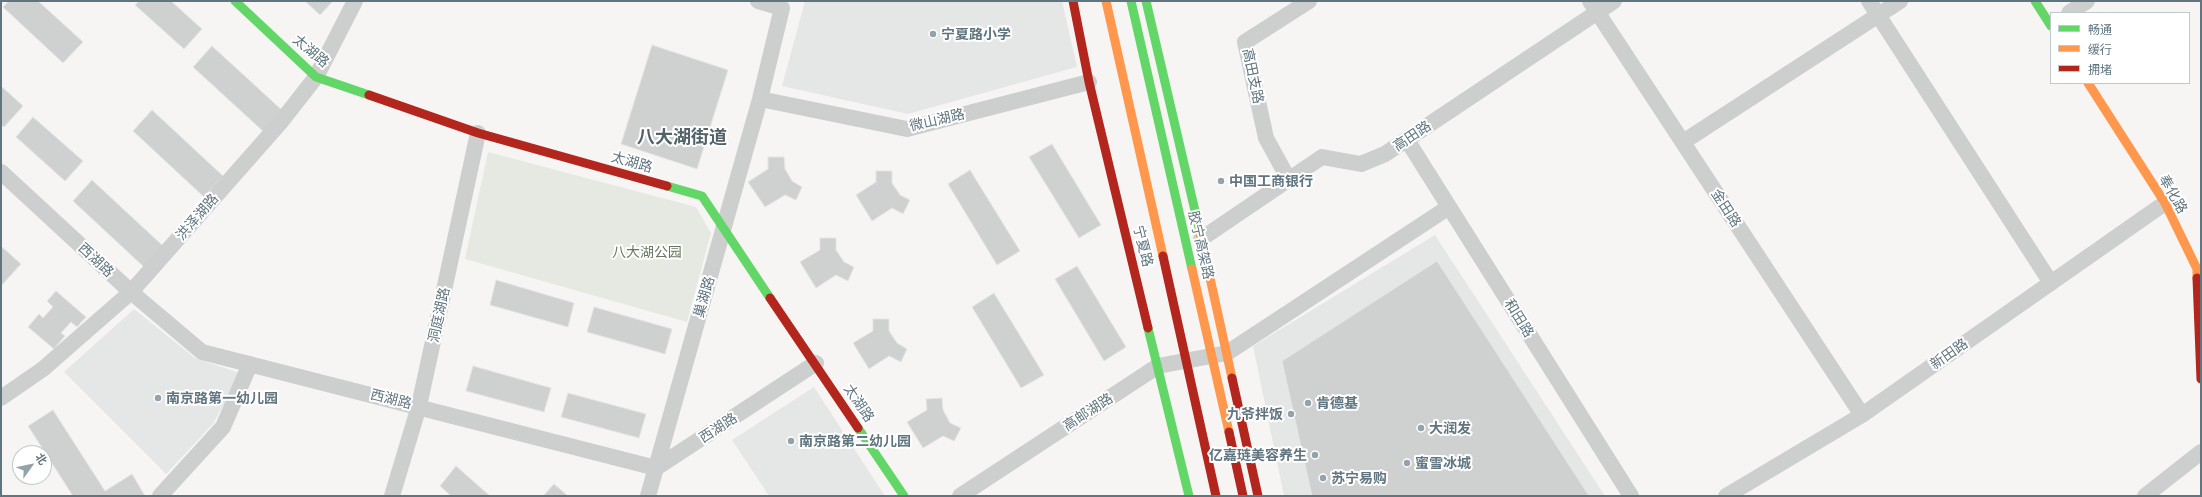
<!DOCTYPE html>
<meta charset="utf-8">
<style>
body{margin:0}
#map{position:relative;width:2202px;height:497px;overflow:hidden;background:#f6f5f4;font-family:Commissioner,"Noto Sans SC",sans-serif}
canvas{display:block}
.frame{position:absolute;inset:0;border:2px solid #607580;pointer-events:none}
.legend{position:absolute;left:2050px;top:12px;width:140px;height:72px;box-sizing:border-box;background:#fff;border:1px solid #bfc8cc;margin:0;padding:5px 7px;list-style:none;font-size:12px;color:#607580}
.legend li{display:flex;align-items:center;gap:8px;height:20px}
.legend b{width:20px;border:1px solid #bfc8cc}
.north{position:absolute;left:12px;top:445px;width:40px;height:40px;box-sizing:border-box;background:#fff;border:1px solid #bfc8cc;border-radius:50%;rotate:57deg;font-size:11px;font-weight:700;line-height:16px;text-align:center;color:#607580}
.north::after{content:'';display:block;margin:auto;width:14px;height:18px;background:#94a2a9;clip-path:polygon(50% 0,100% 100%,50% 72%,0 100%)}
</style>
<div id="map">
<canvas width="2202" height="497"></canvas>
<div class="frame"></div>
<ul class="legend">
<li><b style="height:5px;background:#63d668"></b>畅通</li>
<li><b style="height:5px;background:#ff974d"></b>缓行</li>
<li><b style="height:5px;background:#b3261e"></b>拥堵</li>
</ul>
<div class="north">北</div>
</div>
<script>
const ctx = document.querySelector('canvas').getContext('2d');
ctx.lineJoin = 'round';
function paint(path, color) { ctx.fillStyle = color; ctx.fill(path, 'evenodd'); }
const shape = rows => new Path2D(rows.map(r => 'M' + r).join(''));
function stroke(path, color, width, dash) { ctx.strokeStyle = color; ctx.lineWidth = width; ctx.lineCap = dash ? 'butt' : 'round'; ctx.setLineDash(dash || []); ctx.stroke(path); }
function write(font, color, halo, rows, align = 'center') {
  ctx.font = font + ' Commissioner,"Noto Sans SC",sans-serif'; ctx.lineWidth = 4; ctx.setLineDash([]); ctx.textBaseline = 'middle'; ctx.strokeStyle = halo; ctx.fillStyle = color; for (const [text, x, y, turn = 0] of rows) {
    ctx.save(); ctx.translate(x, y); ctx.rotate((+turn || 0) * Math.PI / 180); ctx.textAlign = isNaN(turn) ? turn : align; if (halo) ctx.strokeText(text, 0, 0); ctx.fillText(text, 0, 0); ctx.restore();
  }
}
const built = shape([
 [805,1,1062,1,1077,67,908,114,782,86],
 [1435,235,1605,496,1284,496,1253,346],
 [134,309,195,358,240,373,213,424,166,474,64,372],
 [814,387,885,496,769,496,732,440]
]);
const green = shape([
 [488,152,696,207,711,233,687,322,465,259]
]);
const building = shape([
 [9,1,38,1,83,42,63,63,3,7,9,1],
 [139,1,171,1,202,29,184,49,135,5,139,1],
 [305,1,333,1,320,15,305,1],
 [652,45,728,70,697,169,621,144,652,45],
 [212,46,284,112,265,133,193,67,212,46],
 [1,86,23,106,4,127,1,125,1,86],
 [152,110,223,176,204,197,133,131,152,110],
 [33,117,83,161,65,181,16,137,33,117],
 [1052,144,1101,225,1079,238,1029,157,1052,144],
 [768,157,784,157,785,169,792,181,802,187,796,200,785,195,765,207,748,182,768,169,768,157],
 [970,170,1020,251,997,265,948,184,970,170],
 [876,171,892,171,892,183,900,195,910,200,903,214,892,208,872,221,856,195,876,182,876,171],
 [92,180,163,246,144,267,73,201,92,180],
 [820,238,836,238,836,250,844,262,854,267,848,281,836,275,816,288,800,262,820,250,820,238],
 [1,246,21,264,1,286,1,246],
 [1437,261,1589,496,1312,496,1282,361,1437,261],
 [1077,266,1126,347,1104,361,1055,279,1077,266],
 [496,280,574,303,568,327,490,305,496,280],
 [56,291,86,317,77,327,71,322,61,333,65,336,54,349,28,327,39,314,43,318,53,307,47,301,56,291],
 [994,293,1044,375,1021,388,972,307,994,293],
 [594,307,672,329,665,354,587,332,594,307],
 [873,319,889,319,889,331,897,343,907,349,901,362,889,356,869,369,853,343,873,331,873,319],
 [473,366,551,388,544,412,466,391,473,366],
 [568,393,646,414,639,438,561,417,568,393],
 [942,398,943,410,950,423,961,428,954,441,943,436,923,448,907,422,927,410,926,399,942,398],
 [53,410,105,491,132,474,145,496,73,496,28,426,53,410],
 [456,466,490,496,451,496,440,486,456,466],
 [554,484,568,496,543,496,554,484]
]);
const street = shape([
 [1590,1,1862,415],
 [1869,1,2051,283],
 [2069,13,2087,1],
 [760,99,907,129,1089,82],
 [1407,140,1631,496],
 [1683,142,1900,1],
 [1,172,131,292,202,352,656,468,816,363],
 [1289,180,1266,138,1245,42,1309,1],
 [1201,239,1322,157,1361,164,1385,154,1614,1],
 [1,398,43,369,131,292,280,123,316,77,355,1],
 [160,496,223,427,250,364],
 [392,496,419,406,478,133],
 [648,496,760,99,782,8,758,1],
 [960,496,1158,366,1227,353,1449,207],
 [1726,496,1862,415,2165,203],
 [2145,496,2201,452]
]);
const fast = shape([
 [235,1,316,77,369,95],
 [1131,1,1192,269],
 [1146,1,1199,228],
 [2035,1,2051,26],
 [667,186,702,196,770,298],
 [1148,328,1189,496],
 [858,428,904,496]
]);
const slow = shape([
 [1106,1,1163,256],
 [2088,83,2165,203,2197,269,2197,278],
 [1199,228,1232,378],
 [1192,269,1229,432]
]);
const jam = shape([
 [1073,1,1089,82,1148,328],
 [369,95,478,133,667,186],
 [1163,256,1216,496],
 [2197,278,2201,379],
 [770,298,858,428],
 [1232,378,1258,496],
 [1229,432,1243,496]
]);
const markers = [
 [933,34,4,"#94a2a9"],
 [1221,181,4,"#94a2a9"],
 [158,398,4,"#94a2a9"],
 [1308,403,4,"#94a2a9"],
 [1291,414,4,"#94a2a9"],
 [1421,428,4,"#94a2a9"],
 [791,441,4,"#94a2a9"],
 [1315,455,4,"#94a2a9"],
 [1407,463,4,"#94a2a9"],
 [1323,478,4,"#94a2a9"]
];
const poiNames = [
 ["宁夏路小学",941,34],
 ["中国工商银行",1229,181],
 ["南京路第一幼儿园",166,398],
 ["肯德基",1316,403],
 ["九爷拌饭",1283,414,"right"],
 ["大润发",1429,428],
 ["南京路第二幼儿园",799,441],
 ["亿嘉琏美容养生",1307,455,"right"],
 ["蜜雪冰城",1415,463],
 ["苏宁易购",1331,478]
];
const streetNames = [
 ["太湖路",311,51,40],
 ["高田支路",1253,76,78],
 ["微山湖路",937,120,-13],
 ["高田路",1412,136,-34],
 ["太湖路",632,162,16],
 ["奉化路",2173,194,60],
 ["金田路",1726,208,57],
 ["洪泽湖路",197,217,-49],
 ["胶宁高架路",1201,245,77],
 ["宁夏路",1143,246,76],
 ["西湖路",96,260,43],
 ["巢湖路",704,297,-74],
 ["洞庭湖路",439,315,-78],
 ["和田路",1519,318,58],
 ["新田路",1949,354,-35],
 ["西湖路",391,399,14],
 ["太湖路",859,403,56],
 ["高邮湖路",1088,412,-33],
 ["西湖路",718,428,-33]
];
const parkNames = [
 ["八大湖公园",647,252]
];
const districtNames = [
 ["八大湖街道",682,137]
];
paint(built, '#e5e7e6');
paint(green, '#e6e9e2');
paint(building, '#cfd0d0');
stroke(building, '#e5e4e4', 1);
stroke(street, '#cdcfcf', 16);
stroke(fast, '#63d668', 9);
stroke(slow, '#ff974d', 9);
stroke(jam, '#b3261e', 9);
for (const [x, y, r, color] of markers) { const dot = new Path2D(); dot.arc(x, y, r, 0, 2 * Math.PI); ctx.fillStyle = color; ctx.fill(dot); stroke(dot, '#fff', 1.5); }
write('bold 14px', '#607580', '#fff', poiNames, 'left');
write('14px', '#607580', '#fff', streetNames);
write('14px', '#66785f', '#fff', parkNames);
write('bold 18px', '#52626a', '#fff', districtNames);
</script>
